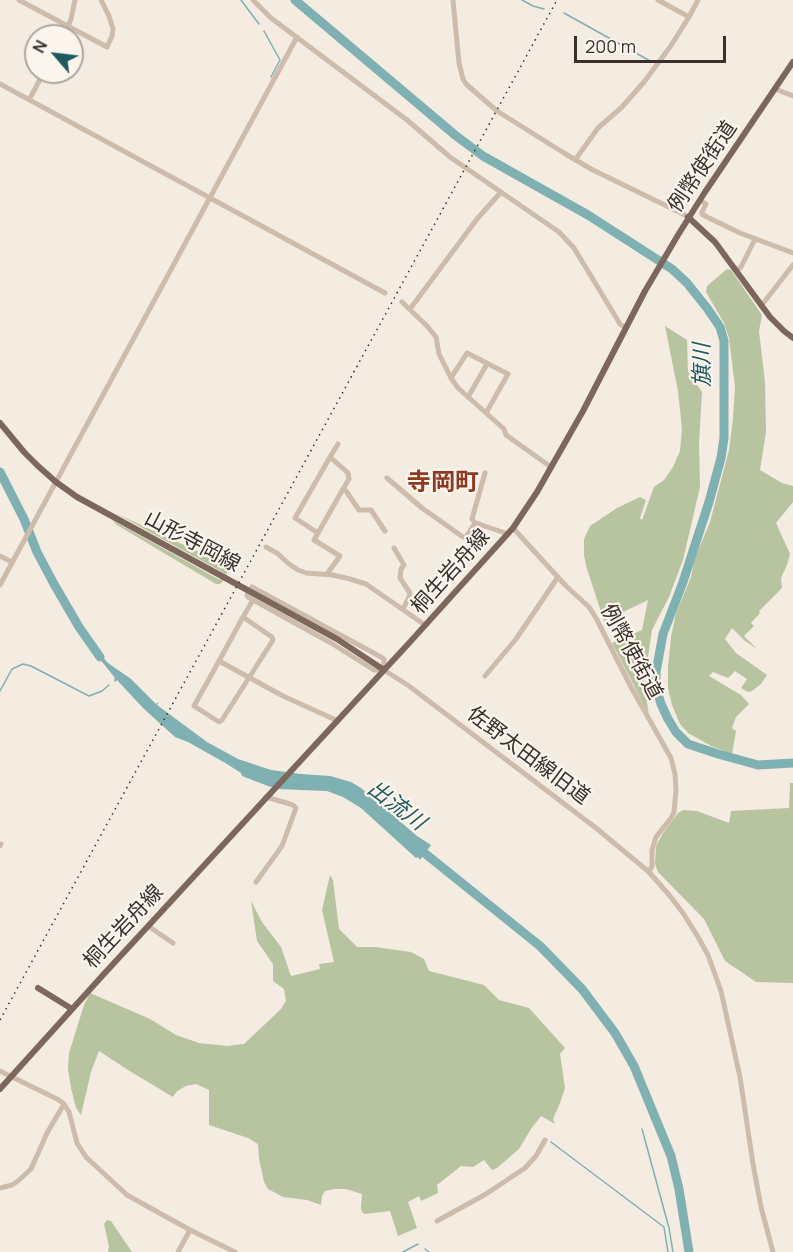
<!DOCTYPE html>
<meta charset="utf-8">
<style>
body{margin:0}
#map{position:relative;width:793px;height:1252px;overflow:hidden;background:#f4ebe1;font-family:Manrope,sans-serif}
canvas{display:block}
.north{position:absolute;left:24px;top:24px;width:60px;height:60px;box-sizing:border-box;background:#fbf5ee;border:2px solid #aea6a0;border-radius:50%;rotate:298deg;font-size:16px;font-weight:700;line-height:24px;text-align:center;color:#3b302b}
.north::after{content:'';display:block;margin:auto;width:21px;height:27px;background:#1f5a5e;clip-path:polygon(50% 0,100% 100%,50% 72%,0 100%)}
.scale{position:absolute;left:574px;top:36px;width:152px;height:27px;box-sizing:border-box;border:3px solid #3b302b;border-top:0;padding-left:8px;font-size:18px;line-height:21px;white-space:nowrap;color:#3b302b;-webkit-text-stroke:4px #fbf5ee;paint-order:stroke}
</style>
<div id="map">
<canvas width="793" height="1252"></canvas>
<div class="north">N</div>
<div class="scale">200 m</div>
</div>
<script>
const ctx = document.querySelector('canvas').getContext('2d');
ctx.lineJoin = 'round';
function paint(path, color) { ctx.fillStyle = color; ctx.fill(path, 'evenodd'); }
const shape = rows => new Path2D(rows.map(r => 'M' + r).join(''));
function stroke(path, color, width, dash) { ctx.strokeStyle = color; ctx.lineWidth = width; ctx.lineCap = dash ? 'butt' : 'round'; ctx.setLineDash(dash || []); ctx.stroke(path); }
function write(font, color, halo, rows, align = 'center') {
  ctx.font = font + ' Manrope,"Noto Sans JP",sans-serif'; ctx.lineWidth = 4.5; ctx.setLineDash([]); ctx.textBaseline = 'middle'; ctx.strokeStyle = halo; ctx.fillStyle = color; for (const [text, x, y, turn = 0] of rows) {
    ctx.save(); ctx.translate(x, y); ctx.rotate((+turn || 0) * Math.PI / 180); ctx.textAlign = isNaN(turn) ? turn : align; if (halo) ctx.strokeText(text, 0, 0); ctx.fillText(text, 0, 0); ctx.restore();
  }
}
const green = shape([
 [727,269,731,270,762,315,759,331,765,382,766,432,760,470,782,483,793,486,793,502,776,523,790,554,787,565,781,578,782,588,759,611,760,613,751,623,754,626,744,636,757,649,745,641,732,628,725,639,736,653,767,675,761,684,752,691,748,692,741,688,747,679,735,671,728,678,713,672,709,676,741,695,749,704,736,717,732,728,736,731,732,754,711,746,688,733,680,724,672,705,668,688,668,667,671,637,676,613,691,577,695,558,710,522,729,450,733,418,735,387,729,338,724,323,706,292,707,286],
 [665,326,687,340,688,372,702,392,699,443,700,487,683,560,669,597,652,630,644,684,649,715,612,643,642,630,648,600,604,621,587,569,584,556,584,539,590,526,617,508,640,497,646,500,640,518,642,520,654,487,664,480,673,467,680,451,682,429,678,391],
 [117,514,223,563,227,566,228,571,222,582,220,584,216,584,117,525,112,520,220,580,224,573],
 [790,783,793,783,793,983,756,982,725,961,704,919,658,872,655,864,656,846,663,833,678,813,683,810,697,811,729,823,731,811,789,808],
 [330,875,333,880,339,929,357,947,375,947,411,952,424,959,429,971,484,985,499,1000,529,1008,565,1048,560,1054,565,1088,560,1103,553,1119,555,1124,541,1116,531,1129,519,1149,497,1168,492,1170,484,1160,473,1167,461,1166,437,1185,438,1193,421,1201,419,1196,408,1202,417,1228,398,1236,390,1211,365,1214,362,1212,361,1208,362,1194,346,1189,335,1189,325,1191,322,1196,321,1205,307,1200,283,1197,268,1189,264,1182,259,1159,258,1144,248,1138,209,1125,209,1090,196,1084,186,1086,177,1091,173,1097,128,1070,99,1051,91,1072,81,1115,76,1108,71,1088,68,1069,69,1053,84,1005,90,993,150,1019,176,1035,199,1043,227,1046,244,1044,281,1009,286,1001,284,989,273,981,273,964,257,941,251,901,262,922,281,947,291,976,320,969,319,964,334,962,322,910],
 [107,1220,111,1221,132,1252,108,1252,109,1246,104,1224]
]);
const water = shape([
 [94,647,108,663,131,679,156,704,159,702,157,705,207,742,238,759,271,770,301,774,330,776,351,782,361,788,417,836,431,845,420,860,418,857,416,858,361,808,343,797,327,791,277,789,268,786,242,776,241,773,227,764,188,742,175,737,143,708,117,680,115,682,114,680,115,678,92,649]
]);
const stream = shape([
 [241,0,259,24],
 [522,0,533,6,544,9],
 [564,13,652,62],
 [264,31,280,60,271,77],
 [0,691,12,669,23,664,31,666,89,696,102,691,109,685],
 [642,1129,669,1228,673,1252],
 [551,1142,664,1227,668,1252],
 [425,1249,429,1252],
 [403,1252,418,1244]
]);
const river = shape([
 [295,0,455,135,483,156,588,215,672,269,687,283,707,308,720,327,724,341,724,438,721,458,709,502,683,582,663,634,656,672,656,687,661,704,668,719,676,732,688,744,718,754,758,765,793,763],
 [0,472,24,519,37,552,54,584,79,627,100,657],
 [417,847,540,946,582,989,615,1033,634,1066,671,1156,679,1189,689,1252]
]);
const minor = shape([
 [19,0,107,47,112,36,113,29,109,16,101,0],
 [253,0,271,18,407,120,450,157,559,232,574,248,620,324,626,328],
 [453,0,459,63,463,79,466,84,497,111,564,153,591,169,681,213,688,217],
 [658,0,689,17],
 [64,36,71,19,75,0],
 [0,84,385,293],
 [775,89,793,96],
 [29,100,44,72],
 [575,160,598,128,622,107,644,82,670,47,689,17,698,0],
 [700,200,706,204,702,212,702,214,707,217,740,233,793,253],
 [736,271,741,267,755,239],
 [402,302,427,326,436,337,439,354,451,378,458,388,504,429,506,435,551,467],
 [761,306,793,265],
 [410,309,477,219,501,192],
 [451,378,467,353,508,374,486,413],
 [468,397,487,364],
 [330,457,338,444],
 [485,473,472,519,475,523,479,524,508,534],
 [387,478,422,508,463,537,466,537,475,523],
 [343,489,346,491,359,510,371,510,385,531],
 [513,528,566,586,589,607,596,618,631,687,671,758,675,774,676,790,674,812,671,818,656,837,652,850,652,866,649,872],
 [318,533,295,518,330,457,348,473,349,479,343,489,318,533,314,540,340,556,327,574],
 [266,547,277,553,289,564,298,570,306,573,333,575,350,579,366,584,425,625],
 [394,548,404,565,401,569,400,578,410,593,409,597,403,609],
 [0,556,12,562],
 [0,585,297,37],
 [252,587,381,657,384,659,384,670,374,670,331,643,248,597,247,595,252,587],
 [243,617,272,637,273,640,222,720,219,722,194,706,219,661,243,617,253,600],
 [219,661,283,696,338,721],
 [384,670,409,686,596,828,649,872,670,896,683,913,698,937,708,955,721,991,740,1077,753,1164,761,1207,773,1252],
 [485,676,516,639,558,577],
 [0,846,1,844],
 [256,882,282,846,296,808,293,805,290,804,266,797],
 [149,925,151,928,173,943],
 [0,1071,59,1100,64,1104,69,1112,77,1143,86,1157,127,1195,190,1230,235,1252],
 [0,1188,12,1185,18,1181,31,1169,47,1133,64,1104],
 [437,1221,486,1194,525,1168,536,1156,545,1140],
 [178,1252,190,1230]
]);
const major = shape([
 [688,217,715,242,770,317,784,331,793,338],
 [0,423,24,452,38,466,56,482,77,497,337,639,384,670],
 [38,988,72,1009],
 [0,1089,103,975,410,642,513,528,537,492,583,411,645,291,678,235,705,192,793,62]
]);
const rail = shape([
 [0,1020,557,0]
]);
const streetNames = [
 ["例幣使街道",703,167,-56],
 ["山形寺岡線",192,542,28],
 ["桐生岩舟線",451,572,-48],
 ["例幣使街道",631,652,61],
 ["佐野太田線旧道",528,756,37],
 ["桐生岩舟線",124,927,-47]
];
const waterNames = [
 ["旗川",703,365,-91],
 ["出流川",396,806,37]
];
const quarterNames = [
 ["寺岡町",443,483]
];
paint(green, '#b8c4a0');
paint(water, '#7fb0b2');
stroke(stream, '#7fb0b2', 1.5);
stroke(river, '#7fb0b2', 9);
stroke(minor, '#cdbbac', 5);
stroke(major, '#7d675c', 6);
stroke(rail, '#3b302b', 1.5, [1.5, 4.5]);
write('21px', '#3b302b', '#fbf5ee', streetNames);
write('italic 22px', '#1f5a5e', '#fbf5ee', waterNames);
write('bold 24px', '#8c3b22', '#fbf5ee', quarterNames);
</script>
